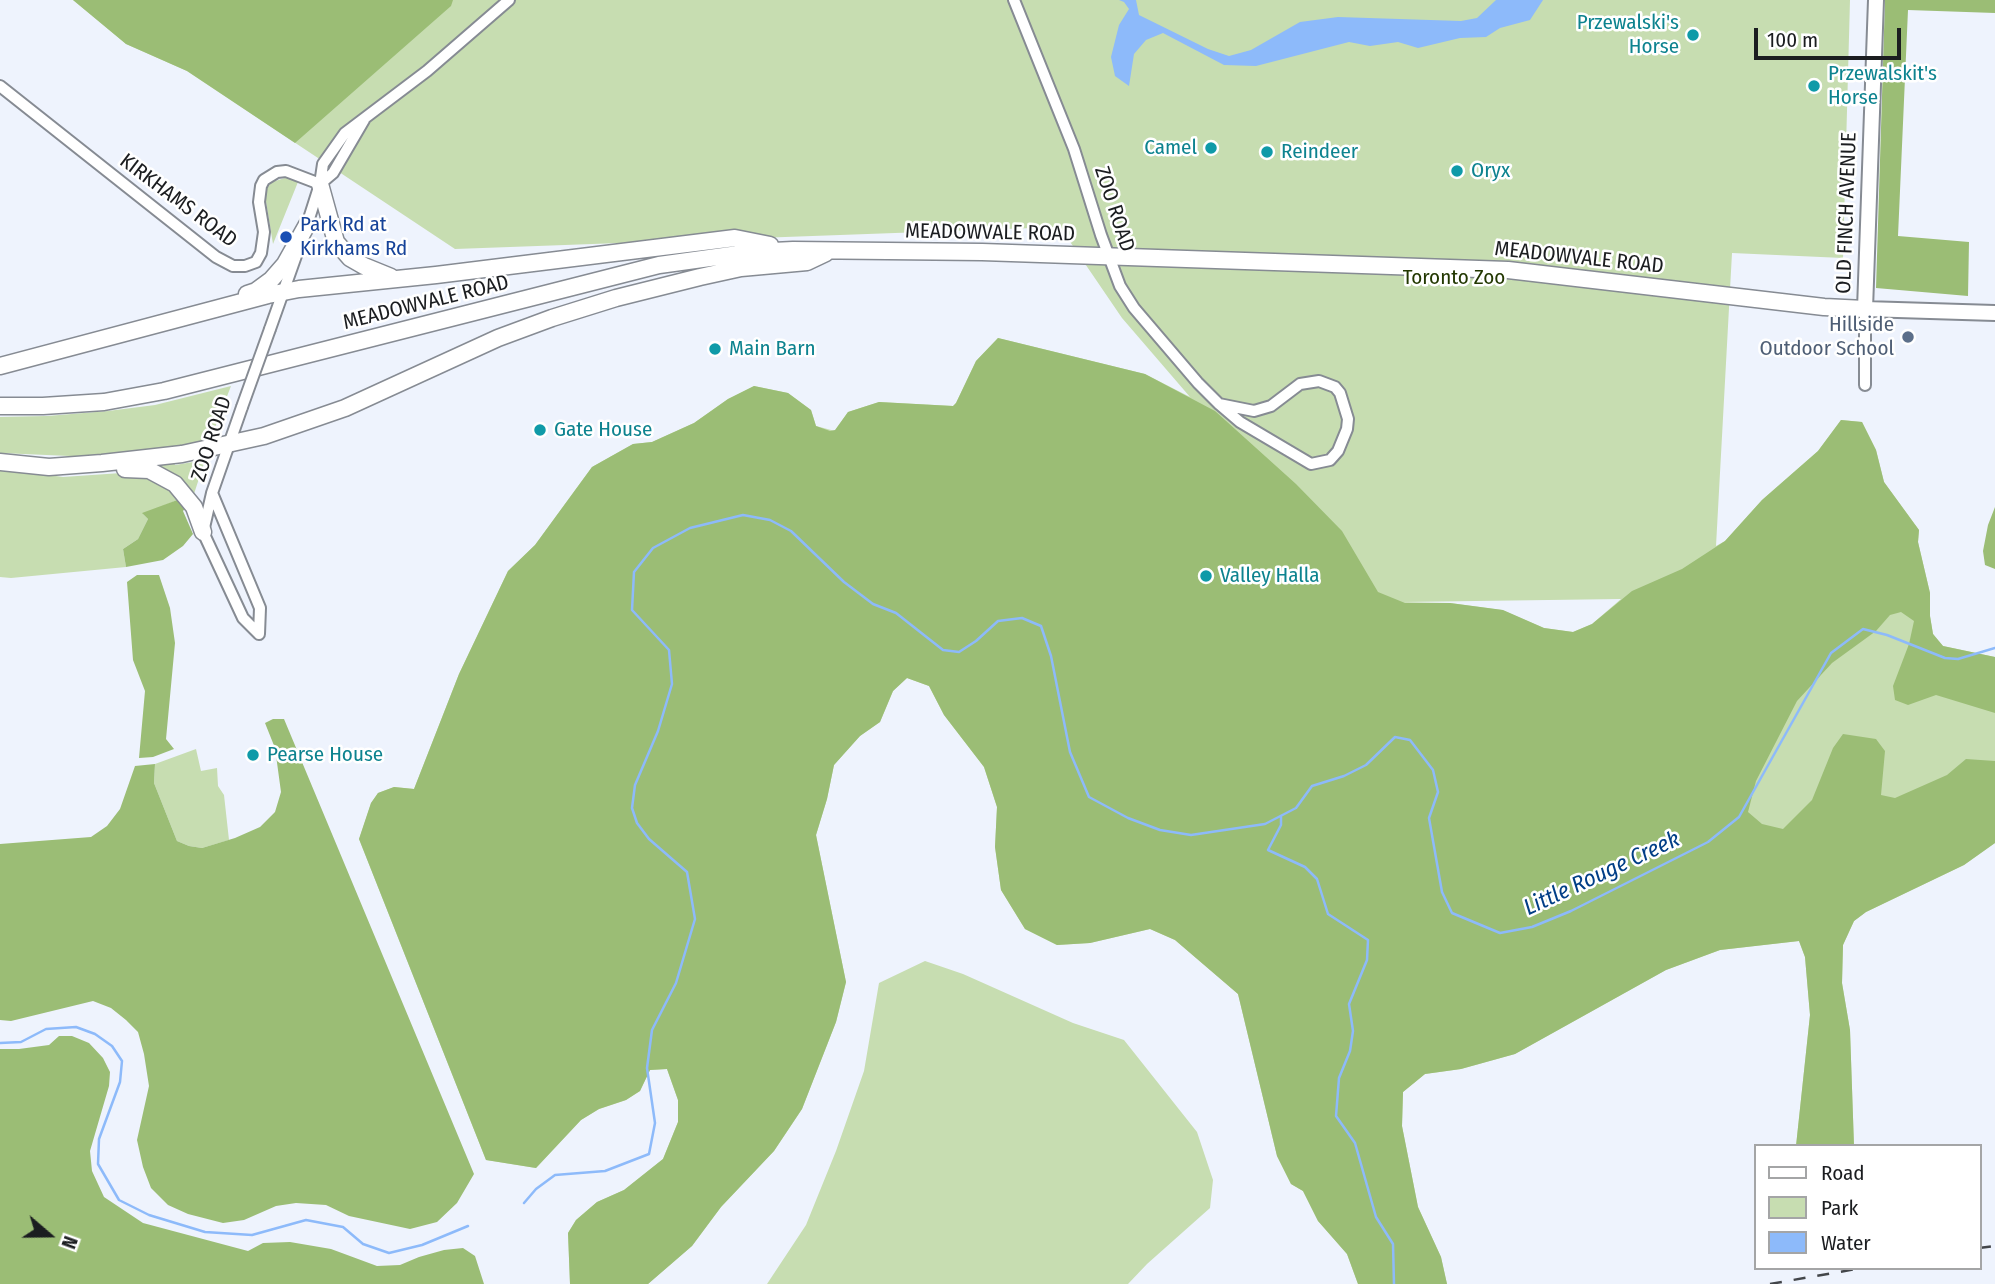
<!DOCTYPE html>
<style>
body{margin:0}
#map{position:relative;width:1995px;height:1284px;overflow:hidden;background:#eef3fd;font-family:"Fira Sans Condensed",sans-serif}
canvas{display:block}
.legend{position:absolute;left:1754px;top:1144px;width:228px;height:126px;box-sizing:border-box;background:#fff;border:2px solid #a4a5a6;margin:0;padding:9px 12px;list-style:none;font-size:21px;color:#1b1d20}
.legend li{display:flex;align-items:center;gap:14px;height:35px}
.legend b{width:35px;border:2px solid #a4a5a6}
.north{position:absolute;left:14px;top:1200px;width:70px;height:70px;-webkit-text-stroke:5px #fff;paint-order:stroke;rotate:110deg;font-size:19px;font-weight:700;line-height:28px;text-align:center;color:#1b1d20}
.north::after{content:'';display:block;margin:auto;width:24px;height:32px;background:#1b1d20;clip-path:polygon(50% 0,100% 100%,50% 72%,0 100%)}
.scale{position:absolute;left:1754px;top:28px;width:147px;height:32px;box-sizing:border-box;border:4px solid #1b1d20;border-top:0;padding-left:9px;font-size:21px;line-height:24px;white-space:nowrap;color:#1b1d20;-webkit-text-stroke:5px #fff;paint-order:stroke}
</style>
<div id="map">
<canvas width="1995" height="1284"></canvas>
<ul class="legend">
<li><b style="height:9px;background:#fff"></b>Road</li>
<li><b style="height:19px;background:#c7ddb1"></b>Park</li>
<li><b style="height:19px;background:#8dbafa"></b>Water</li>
</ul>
<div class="north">N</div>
<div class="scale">100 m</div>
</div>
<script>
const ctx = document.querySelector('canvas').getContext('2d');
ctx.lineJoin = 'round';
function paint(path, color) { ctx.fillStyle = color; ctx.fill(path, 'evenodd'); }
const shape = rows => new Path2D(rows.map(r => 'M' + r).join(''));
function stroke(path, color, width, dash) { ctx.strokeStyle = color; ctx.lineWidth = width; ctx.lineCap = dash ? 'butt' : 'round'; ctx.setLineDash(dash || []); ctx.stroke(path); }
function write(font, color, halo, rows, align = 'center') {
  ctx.font = font + ' "Fira Sans Condensed",sans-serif'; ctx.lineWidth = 5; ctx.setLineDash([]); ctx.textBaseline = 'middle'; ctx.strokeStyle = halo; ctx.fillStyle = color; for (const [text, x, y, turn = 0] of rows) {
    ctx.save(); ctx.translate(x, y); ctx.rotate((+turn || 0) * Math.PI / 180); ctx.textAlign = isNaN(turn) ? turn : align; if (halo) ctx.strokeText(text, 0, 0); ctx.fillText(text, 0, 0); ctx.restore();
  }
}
const green = shape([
 [73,0,1850,0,1843,258,1732,253,1716,546,1725,541,1762,500,1818,451,1841,420,1862,422,1876,450,1884,482,1919,530,1918,542,1930,593,1930,616,1933,634,1943,646,1995,657,1995,843,1964,865,1866,912,1854,921,1843,945,1842,983,1850,1030,1854,1146,1796,1146,1810,1015,1805,957,1799,941,1720,950,1666,970,1515,1054,1461,1069,1425,1074,1403,1092,1402,1126,1418,1207,1441,1257,1447,1284,1358,1284,1347,1254,1318,1221,1303,1191,1291,1184,1277,1156,1238,994,1175,940,1150,929,1090,943,1057,945,1025,929,1001,890,995,847,997,807,984,767,944,715,929,686,907,678,893,691,880,722,860,736,834,765,827,799,816,835,846,982,836,1022,802,1109,774,1151,721,1207,692,1246,648,1284,570,1284,568,1233,576,1220,597,1202,624,1190,663,1159,678,1122,678,1100,667,1069,650,1070,640,1091,626,1100,599,1109,581,1120,536,1168,486,1160,359,839,371,803,378,793,394,787,414,789,459,674,508,571,535,545,592,467,633,444,652,442,694,423,728,399,754,386,788,393,811,410,816,426,835,431,848,412,879,402,953,406,956,403,976,361,998,338,1145,374,1190,397,1122,318,1060,227,455,249,187,71,126,44],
 [1621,599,1592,624,1573,632,1544,628,1502,610,1450,603,1403,602],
 [288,177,298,182,273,244,266,202,266,189,272,182],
 [231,386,209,443,93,457,0,453,0,417,47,416,108,411,155,405],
 [205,460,193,497,153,464,174,462,175,465],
 [0,468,63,477,136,472,162,481,180,499,143,514,148,519,138,539,123,549,126,567,11,578,0,577],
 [196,749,201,771,217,768,218,786,224,795,229,840,202,848,189,846,177,841,154,783,155,764],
 [925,961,963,974,1073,1023,1124,1040,1197,1132,1213,1180,1210,1208,1147,1264,1128,1284,767,1284,806,1225,836,1151,864,1071,879,983]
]);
const forest = shape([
 [73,0,453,0,451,6,295,143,187,71,126,44],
 [1885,0,1995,0,1995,13,1908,10,1898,236,1969,242,1968,296,1876,288],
 [998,338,1145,374,1215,411,1296,484,1342,531,1378,592,1405,603,1450,603,1503,610,1544,628,1573,632,1592,624,1632,591,1682,569,1725,541,1762,500,1818,451,1841,420,1862,422,1876,450,1884,482,1919,530,1918,542,1930,593,1930,616,1933,634,1943,646,1995,657,1995,713,1936,695,1908,705,1895,700,1893,686,1909,644,1914,621,1901,612,1890,615,1876,631,1832,663,1797,701,1756,781,1748,812,1762,824,1783,829,1812,800,1833,748,1843,734,1876,739,1885,751,1881,795,1895,798,1947,775,1966,759,1995,761,1995,843,1964,865,1866,912,1854,921,1843,945,1842,983,1850,1030,1854,1146,1796,1146,1810,1015,1805,957,1799,941,1720,950,1666,970,1515,1054,1461,1069,1425,1074,1403,1092,1402,1126,1418,1207,1441,1257,1447,1284,1358,1284,1347,1254,1318,1221,1303,1191,1291,1184,1277,1156,1238,994,1175,940,1150,929,1090,943,1057,945,1025,929,1001,890,995,847,997,807,984,767,944,715,929,686,907,678,893,691,880,722,860,736,834,765,827,799,816,835,846,982,836,1022,802,1109,774,1151,721,1207,692,1246,648,1284,570,1284,568,1233,576,1220,597,1202,624,1190,663,1159,678,1122,678,1100,667,1069,650,1070,640,1091,626,1100,599,1109,581,1120,536,1168,486,1160,359,839,371,803,378,793,394,787,414,789,459,674,508,571,535,545,592,467,633,444,652,442,694,423,728,399,754,386,788,393,811,410,816,426,830,431,835,430,848,412,879,402,953,406,956,403,976,361],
 [180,499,186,507,183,511,193,534,183,546,163,560,126,567,123,549,138,539,148,519,142,513],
 [1995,507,1995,569,1985,565,1983,551,1988,525],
 [137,575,159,575,170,608,175,643,166,739,174,749,153,757,139,758,145,691,133,660,127,582],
 [273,719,284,719,474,1174,457,1203,437,1222,410,1229,349,1216,326,1205,296,1203,276,1206,244,1220,223,1223,188,1214,168,1205,151,1188,143,1167,137,1140,149,1086,144,1054,138,1032,126,1020,111,1008,93,1001,11,1021,0,1020,0,844,91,837,107,826,120,809,135,766,155,764,154,783,177,841,189,846,202,848,235,838,260,827,275,812,281,792,275,748,265,723],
 [59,1036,72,1036,89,1043,103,1058,110,1072,109,1086,90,1151,92,1171,104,1197,143,1223,248,1251,263,1243,290,1242,331,1249,377,1266,400,1265,419,1257,444,1250,463,1248,475,1256,484,1284,0,1284,0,1049,19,1049,49,1045]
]);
const water = shape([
 [1119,0,1136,0,1139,15,1208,49,1229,56,1251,50,1300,22,1338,17,1461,21,1477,18,1496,0,1543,0,1530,20,1500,28,1486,37,1460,38,1418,48,1398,42,1370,46,1349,42,1256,66,1224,65,1163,33,1146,40,1134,54,1129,86,1115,76,1111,57,1119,25,1129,9,1124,2]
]);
const stream = shape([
 [1281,816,1281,825,1268,850,1305,867,1317,879,1328,914,1368,940,1367,960,1349,1004,1353,1031,1350,1051,1339,1078,1336,1116,1355,1143,1376,1217,1393,1244,1394,1284],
 [0,1043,21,1042,46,1029,76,1027,95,1034,112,1046,122,1061,120,1082,99,1139,98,1164,119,1200,149,1215,205,1232,252,1235,306,1220,343,1227,363,1244,389,1253,422,1245,468,1226],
 [524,1203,536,1189,555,1175,605,1171,649,1154,655,1123,647,1068,652,1030,676,983,695,919,687,872,649,839,637,823,632,808,635,785,658,731,672,684,669,650,632,610,634,572,653,548,690,528,743,515,770,520,791,531,844,582,873,604,896,613,943,650,959,652,976,641,998,621,1022,618,1041,626,1051,656,1070,752,1089,797,1128,818,1160,830,1191,835,1265,824,1296,808,1312,786,1344,776,1366,765,1395,737,1410,740,1433,770,1438,792,1429,818,1442,892,1452,913,1500,933,1532,927,1571,911,1708,842,1739,817,1831,653,1863,629,1887,635,1945,658,1958,659,1995,648]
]);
const minor = shape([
 [1014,0,1074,149,1101,235,1120,286,1134,308,1198,383,1219,404,1240,422,1311,464,1330,460,1338,451,1347,429,1348,419,1340,393,1335,387,1319,381,1300,384,1271,406,1254,411,1219,404],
 [0,86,216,257,233,266,245,266,256,262,261,253,264,232,259,202,261,186,264,180,277,172,286,171,320,184],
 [320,184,333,173,364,120],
 [306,228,320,184,323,164,345,133,427,71,509,0],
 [270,329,297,253],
 [1865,385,1865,309],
 [242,407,212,493,203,532,243,618,259,634],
 [212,493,260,608,259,634]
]);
const tertiary = shape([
 [1876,0,1865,309,1995,313]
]);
const secondary = shape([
 [320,184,336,242,350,258,364,266,391,277],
 [247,294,256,291,271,280,285,264,308,223],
 [0,366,268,295,299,289,436,275,735,238,770,245],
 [0,406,43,406,104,402,164,391,659,265,753,252,793,250,982,252,1508,270,1824,307,1865,309],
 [0,462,49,467,102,463,182,454,264,436,345,408,498,338,552,318,616,298,700,277,741,268,807,262,826,253],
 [125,469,149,470,175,484,194,507,203,532]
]);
const rail = shape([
 [1979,1248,1995,1246],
 [1770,1284,1862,1268]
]);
const minorBridge = shape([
 [242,407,270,329]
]);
const markers = [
 [1693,35,7,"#0f9aa8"],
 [1814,86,7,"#0f9aa8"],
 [1211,148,7,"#0f9aa8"],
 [1267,152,7,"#0f9aa8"],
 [1457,171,7,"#0f9aa8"],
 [286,237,7,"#1a4fb4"],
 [1908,337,7,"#5c6f8a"],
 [715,349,7,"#0f9aa8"],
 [540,430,7,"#0f9aa8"],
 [1206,576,7,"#0f9aa8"],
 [253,755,7,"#0f9aa8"]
];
const cultureNames = [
 ["Przewalski's",1679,23,"right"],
 ["Horse",1679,47,"right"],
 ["Przewalskit's",1828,74],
 ["Horse",1828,98],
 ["Camel",1197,148,"right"],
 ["Reindeer",1281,152],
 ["Oryx",1471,171],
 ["Main Barn",729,349],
 ["Gate House",554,430],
 ["Valley Halla",1220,576],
 ["Pearse House",267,755]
];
const streetNames = [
 ["KIRKHAMS ROAD",178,201,37],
 ["ZOO ROAD",1114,209,72],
 ["OLD FINCH AVENUE",1847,213,-88],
 ["MEADOWVALE ROAD",990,233,1],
 ["MEADOWVALE ROAD",1579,258,6],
 ["MEADOWVALE ROAD",426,303,-14],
 ["ZOO ROAD",212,439,-72]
];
const transitNames = [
 ["Park Rd at",300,225],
 ["Kirkhams Rd",300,249]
];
const parkNames = [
 ["Toronto Zoo",1454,278]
];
const serviceNames = [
 ["Hillside",1894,325],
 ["Outdoor School",1894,349]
];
const waterNames = [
 ["Little Rouge Creek",1602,874,-25]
];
paint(green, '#c7ddb1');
paint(forest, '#9bbd75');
paint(water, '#8dbafa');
stroke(stream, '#8dbafa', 2.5);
stroke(minor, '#868b93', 14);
stroke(tertiary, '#868b93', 18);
stroke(secondary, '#868b93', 19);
stroke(minor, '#fff', 10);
stroke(tertiary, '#fff', 14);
stroke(secondary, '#fff', 16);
stroke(rail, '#43464a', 2.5, [12, 12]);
stroke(minorBridge, '#868b93', 14, []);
stroke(minorBridge, '#fff', 10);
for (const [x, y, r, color] of markers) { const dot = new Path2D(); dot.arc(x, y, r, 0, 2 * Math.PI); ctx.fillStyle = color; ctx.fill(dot); stroke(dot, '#fff', 2.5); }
write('21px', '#0d838f', '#fff', cultureNames, 'left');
write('21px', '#1b1d20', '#fff', streetNames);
write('21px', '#164399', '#fff', transitNames, 'left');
write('21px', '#233802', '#fff', parkNames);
write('21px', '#4e5e75', '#fff', serviceNames, 'right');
write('italic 23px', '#013e86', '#fff', waterNames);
</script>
